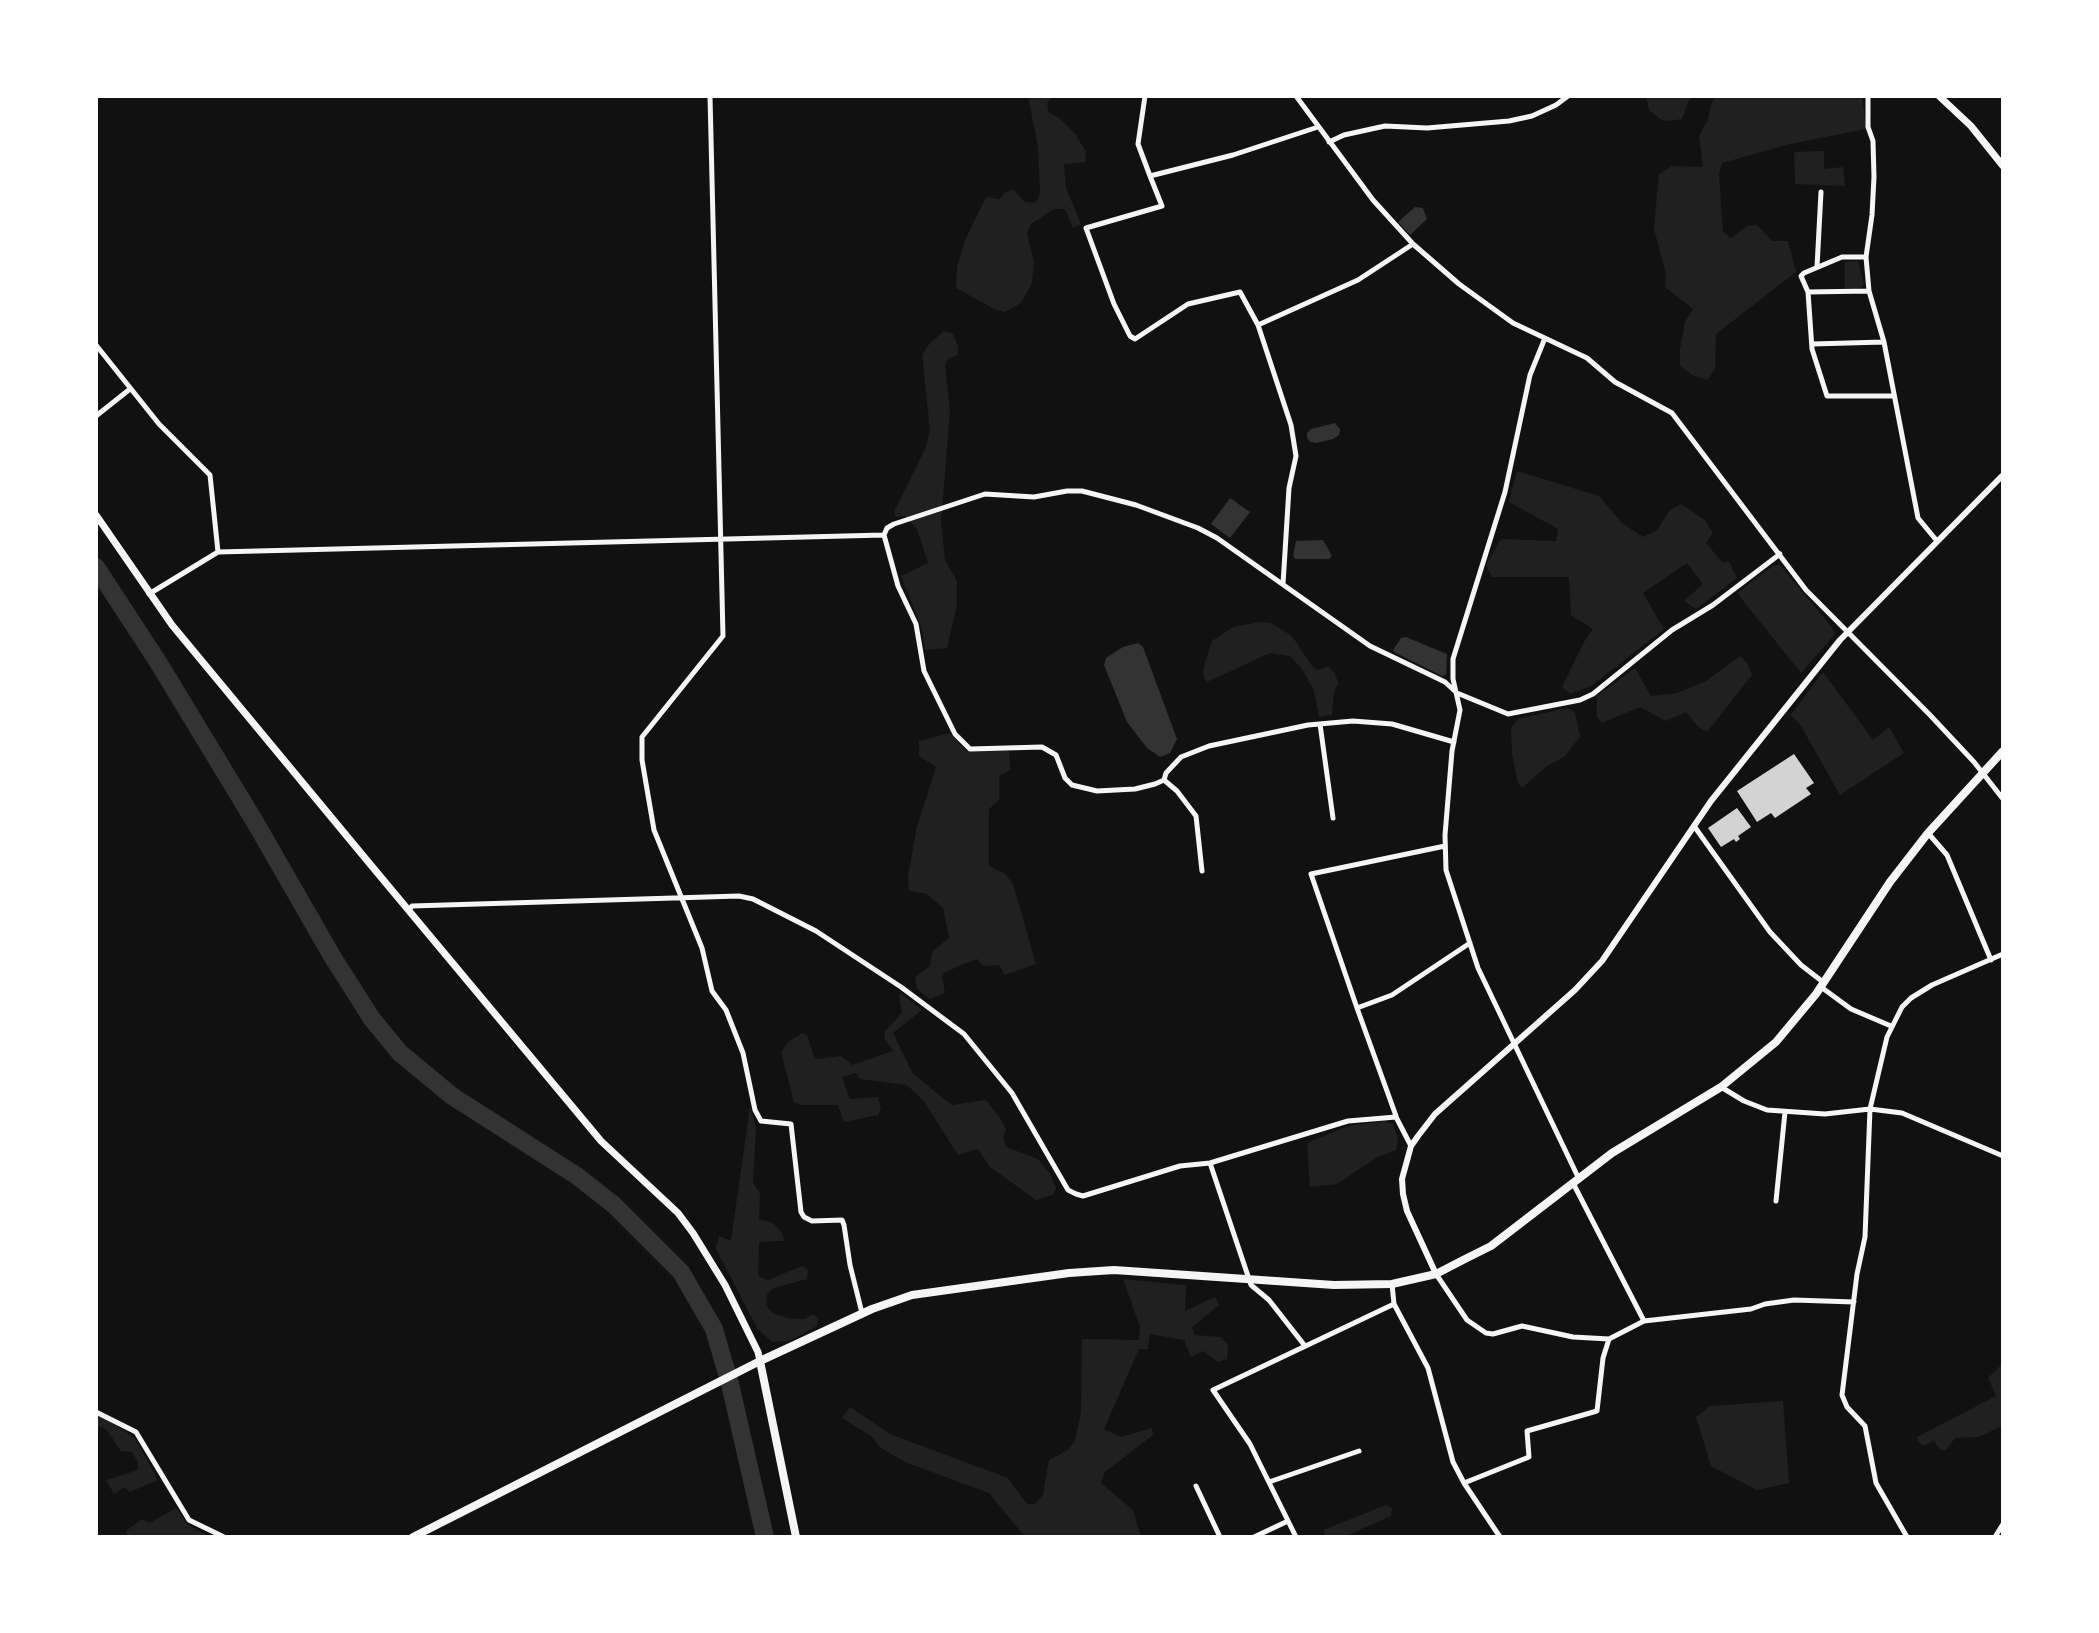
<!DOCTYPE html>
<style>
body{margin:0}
#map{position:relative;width:2099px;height:1633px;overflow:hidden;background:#111;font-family:Karla,sans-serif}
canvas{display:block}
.frame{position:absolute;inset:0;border:98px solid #fff;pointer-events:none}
</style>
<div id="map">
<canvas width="2099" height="1633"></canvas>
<div class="frame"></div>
</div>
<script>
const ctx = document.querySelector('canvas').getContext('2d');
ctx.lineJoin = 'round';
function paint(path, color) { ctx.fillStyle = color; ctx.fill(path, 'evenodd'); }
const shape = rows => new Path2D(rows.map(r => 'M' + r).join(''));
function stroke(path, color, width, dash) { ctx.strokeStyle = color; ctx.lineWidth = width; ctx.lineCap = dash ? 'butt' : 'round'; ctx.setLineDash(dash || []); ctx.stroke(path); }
const green = shape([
 [1028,96,1053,96,1047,103,1049,113,1058,117,1076,135,1086,152,1085,162,1064,164,1066,188,1081,224,1073,228,1065,209,1054,209,1031,224,1027,234,1034,262,1032,283,1021,303,1005,312,996,310,956,288,957,267,966,238,986,197,1000,199,1004,193,1013,189,1025,202,1034,203,1038,200,1040,190,1038,147],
 [1646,96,1693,96,1688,102,1682,119,1668,121,1660,119,1649,110],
 [1716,96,1862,96,1866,129,1790,144,1722,163,1719,174,1723,232,1731,238,1747,226,1757,225,1772,241,1788,241,1796,272,1716,334,1715,369,1707,380,1692,375,1680,366,1680,349,1685,322,1693,309,1665,287,1666,274,1654,229,1659,174,1672,166,1703,167,1699,136,1708,120,1711,104],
 [1824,151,1824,169,1843,167,1845,186,1795,184,1794,152],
 [1858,261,1864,284,1860,288,1845,288,1845,262],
 [944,331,953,334,958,346,958,355,949,358,945,365,950,411,941,522,945,560,957,581,957,605,947,648,925,650,922,629,901,576,928,563,917,529,905,516,895,517,895,510,926,447,930,429,922,355,930,343],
 [1517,471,1599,496,1622,523,1643,537,1657,530,1669,511,1681,504,1705,520,1713,533,1706,543,1723,563,1729,561,1737,578,1696,609,1684,601,1703,584,1687,563,1643,593,1664,629,1591,686,1570,694,1562,687,1584,642,1593,629,1571,615,1569,577,1492,577,1486,565,1501,539,1556,541,1558,529,1509,502],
 [1774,565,1780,565,1831,626,1835,634,1801,673,1737,593],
 [1260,622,1271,623,1292,636,1312,666,1318,670,1328,666,1334,672,1339,684,1334,690,1332,715,1319,717,1314,691,1302,669,1290,656,1270,653,1207,682,1203,675,1205,662,1212,641,1233,627],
 [1740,656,1748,664,1752,675,1707,732,1697,726,1686,712,1666,721,1640,707,1602,723,1597,717,1597,696,1635,668,1651,696,1677,693,1706,681],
 [1823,672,1873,740,1889,727,1904,753,1840,795,1801,726,1791,715],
 [1567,708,1575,712,1580,737,1564,757,1547,766,1522,788,1518,783,1512,754,1511,728,1518,719],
 [950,733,966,751,1009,751,1010,770,999,776,999,800,989,809,989,866,1005,874,1013,884,1036,964,1005,975,999,965,983,966,977,959,963,964,944,973,942,977,945,993,930,999,917,989,915,977,930,966,932,952,949,938,943,908,927,894,909,891,908,877,916,830,936,767,919,756,919,741],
 [901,993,922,1010,893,1033,913,1074,952,1105,986,1100,1002,1121,1006,1130,1003,1137,1006,1147,1038,1159,1051,1175,1056,1189,1053,1195,1036,1200,990,1167,978,1149,958,1155,923,1100,907,1085,860,1079,856,1073,842,1077,850,1099,878,1097,881,1108,878,1115,844,1122,838,1105,800,1105,794,1102,781,1052,788,1042,802,1033,807,1035,815,1059,841,1056,852,1065,893,1051,885,1039,885,1031,902,1013,899,996],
 [750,1106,756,1128,753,1183,760,1193,759,1219,773,1223,782,1233,784,1241,759,1242,758,1276,768,1280,802,1266,808,1270,807,1279,774,1288,767,1294,766,1305,773,1313,787,1318,804,1319,813,1314,818,1318,817,1326,789,1341,772,1342,757,1328,716,1249,719,1236,731,1241],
 [1384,1121,1393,1124,1398,1140,1396,1150,1376,1158,1337,1184,1310,1187,1307,1143,1348,1126],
 [1123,1279,1186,1285,1185,1311,1215,1297,1219,1305,1192,1327,1195,1335,1221,1337,1228,1345,1227,1359,1218,1362,1203,1351,1191,1357,1184,1340,1150,1334,1148,1349,1139,1349,1104,1429,1121,1437,1152,1428,1153,1435,1105,1472,1101,1483,1133,1510,1141,1537,1025,1537,989,1493,905,1462,881,1448,871,1436,842,1418,850,1407,890,1434,1008,1478,1027,1504,1035,1504,1043,1495,1049,1460,1068,1450,1075,1441,1081,1412,1082,1339,1139,1340,1140,1327],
 [2003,1363,2003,1425,1979,1437,1955,1438,1946,1450,1940,1450,1934,1441,1923,1446,1918,1441,1917,1437,1996,1396,1988,1378],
 [1783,1401,1789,1483,1757,1490,1711,1466,1696,1417,1710,1406],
 [96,1416,106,1419,135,1438,158,1480,130,1492,124,1487,114,1494,106,1480,138,1470,138,1462,132,1452,121,1451,106,1429,96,1425],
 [1386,1505,1392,1508,1391,1516,1344,1537,1326,1537,1323,1530],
 [176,1508,187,1524,210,1537,127,1537,126,1531,142,1519,150,1523]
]);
const water = shape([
 [1415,207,1423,208,1427,219,1410,235,1398,222],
 [1335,423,1340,429,1339,435,1333,439,1316,443,1310,442,1307,438,1307,433,1311,429],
 [1230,498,1250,512,1230,538,1211,524],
 [1323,540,1332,556,1329,559,1295,559,1293,556,1296,541],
 [1406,637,1447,654,1446,675,1442,676,1394,652,1393,650,1401,638],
 [1138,643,1143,647,1177,739,1170,753,1160,757,1147,748,1127,722,1104,665,1106,658,1123,647]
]);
const river = shape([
 [96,567,158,662,255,822,332,956,372,1019,400,1053,452,1096,577,1176,614,1205,681,1272,714,1329,730,1384,765,1537]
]);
const building = shape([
 [1794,754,1814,783,1806,788,1811,794,1775,818,1771,813,1757,822,1737,791],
 [1737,808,1751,827,1738,836,1740,839,1736,842,1734,839,1721,847,1708,828]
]);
const minor = shape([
 [710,96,723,636,642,737,642,760,654,830,702,948,712,991,726,1010,743,1053,755,1110,761,1121,791,1124,801,1212,804,1217,812,1221,842,1220,844,1225,850,1265,862,1313],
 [1145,96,1138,144,1150,176],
 [1296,96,1373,200,1413,244,1459,284,1513,323,1587,358,1615,382,1672,413,1806,590,1930,715,1974,762,2003,799],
 [1868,96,1868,127,1873,141,1874,177,1872,215,1866,257,1869,291,1884,342,1918,518,1937,541],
 [1329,142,1344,135,1385,126,1427,128,1509,121,1532,116,1556,105,1568,96],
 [1817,267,1821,192],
 [1869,291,1808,292,1812,349,1827,396,1892,396],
 [1808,292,1801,276,1804,273,1842,257,1866,257],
 [1258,325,1240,292,1188,304,1135,339,1130,336,1114,304,1086,228,1162,206,1150,176,1233,155,1318,127],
 [1545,338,1530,375,1505,492,1453,659,1453,679,1460,710,1452,751,1445,835,1446,870,1478,968,1578,1177],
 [1812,344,1884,342],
 [96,345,159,424,210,475,218,552],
 [96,416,130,389],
 [884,535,887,528,894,524,985,494,1034,497,1067,491,1082,491,1136,505,1198,528,1217,538,1370,646,1445,682,1457,693,1508,714,1580,700,1593,694,1672,630,1713,605,1780,554],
 [884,535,898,586,916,624,924,671,955,734,970,749,1042,747,1056,755,1065,778,1072,785,1097,791,1135,789,1155,784,1164,780,1166,773,1181,757,1209,746,1308,725,1353,721,1392,724,1454,742],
 [1283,584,1289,488,1296,456,1291,425,1258,325,1358,280,1413,244],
 [149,594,218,552,884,535],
 [1320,724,1333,818],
 [1164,780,1177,791,1196,816,1202,871],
 [1694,826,1770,932,1801,965,1823,982],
 [1928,833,1947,855,1991,960],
 [1445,846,1311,874,1357,1008,1392,995,1470,943],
 [409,910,412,906,739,896,753,899,816,931,901,987,964,1034,1012,1093,1068,1190,1076,1194,1083,1196,1180,1166,1210,1163,1348,1121,1396,1117,1411,1146],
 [1821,987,1851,1009,1891,1026],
 [1357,1008,1396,1116],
 [1721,1087,1744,1101,1767,1110,1825,1114,1870,1109,1902,1113,2003,1156],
 [1210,1163,1251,1285,1269,1300,1305,1346],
 [1573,1183,1644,1321],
 [1776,1201,1785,1112],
 [1436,1274,1467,1320,1486,1333,1493,1334,1522,1326,1573,1337,1609,1339,1644,1321,1751,1309,1765,1304,1794,1300,1854,1302],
 [1392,1284,1394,1304,1428,1368,1453,1462,1464,1483,1500,1537],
 [96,1412,136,1432,189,1520,224,1537],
 [1269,1482,1359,1451],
 [1464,1483,1529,1457,1527,1431,1597,1411,1603,1358,1609,1339],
 [1196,1486,1220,1537],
 [1254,1537,1288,1521],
 [1296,1537,1250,1444,1213,1390,1394,1304],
 [1907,1537,1876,1483,1865,1426,1847,1407,1842,1395,1857,1274,1865,1237,1870,1109,1887,1037,1902,1007,1911,998,1932,985,2003,954],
 [1995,1537,2003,1524]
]);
const tertiary = shape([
 [1436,1274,1407,1211,1403,1194,1402,1179,1411,1146,1418,1136,1435,1114,1575,990,1602,961,1711,801,1840,640,2003,475]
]);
const secondary = shape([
 [1939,96,1971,126,2003,166],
 [96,515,172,625,370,864,601,1141,678,1213,693,1233,725,1285,758,1352,760,1361]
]);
const primary = shape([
 [760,1361,796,1537],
 [413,1537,760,1361,872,1309,912,1295,1069,1273,1114,1270,1334,1285,1392,1284,1436,1274,1465,1259,1491,1246,1612,1153,1721,1087,1776,1042,1816,994,1890,882,1928,833,2003,751]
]);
paint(green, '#202020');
paint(water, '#333');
stroke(river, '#333', 18);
paint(building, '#d3d3d3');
stroke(minor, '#f5f5f5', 5);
stroke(tertiary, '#f5f5f5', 6);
stroke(secondary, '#f5f5f5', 7);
stroke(primary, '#f5f5f5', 8);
</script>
